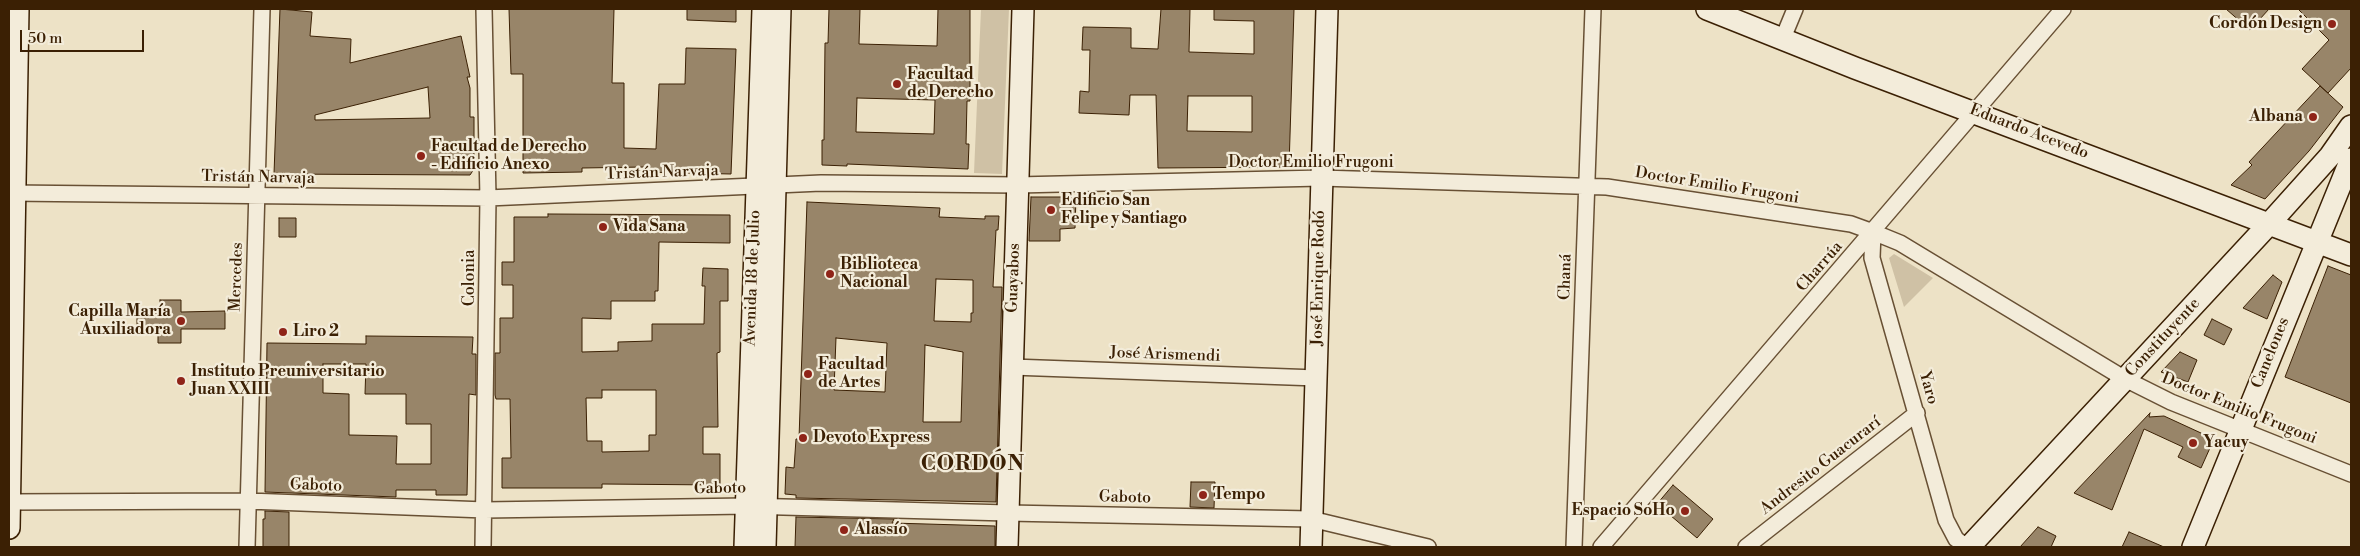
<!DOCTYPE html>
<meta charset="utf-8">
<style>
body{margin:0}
#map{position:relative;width:2360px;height:556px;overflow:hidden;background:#ede2c6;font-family:"Libre Bodoni",serif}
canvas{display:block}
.frame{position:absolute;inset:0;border:10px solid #3b2004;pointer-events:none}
.scale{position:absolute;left:20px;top:30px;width:124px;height:22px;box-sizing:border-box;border:2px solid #3b2004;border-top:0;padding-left:6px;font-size:15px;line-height:18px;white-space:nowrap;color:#3b2004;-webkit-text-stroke:4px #f3ecda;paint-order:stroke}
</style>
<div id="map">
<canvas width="2360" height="556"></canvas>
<div class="frame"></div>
<div class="scale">50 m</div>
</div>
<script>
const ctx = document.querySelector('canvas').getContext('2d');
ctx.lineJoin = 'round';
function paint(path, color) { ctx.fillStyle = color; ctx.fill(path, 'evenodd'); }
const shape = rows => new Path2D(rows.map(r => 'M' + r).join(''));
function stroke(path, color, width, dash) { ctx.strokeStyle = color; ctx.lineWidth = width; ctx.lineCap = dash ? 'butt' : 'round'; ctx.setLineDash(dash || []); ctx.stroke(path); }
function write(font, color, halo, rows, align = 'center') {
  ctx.font = font + ' "Libre Bodoni",serif'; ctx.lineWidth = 4.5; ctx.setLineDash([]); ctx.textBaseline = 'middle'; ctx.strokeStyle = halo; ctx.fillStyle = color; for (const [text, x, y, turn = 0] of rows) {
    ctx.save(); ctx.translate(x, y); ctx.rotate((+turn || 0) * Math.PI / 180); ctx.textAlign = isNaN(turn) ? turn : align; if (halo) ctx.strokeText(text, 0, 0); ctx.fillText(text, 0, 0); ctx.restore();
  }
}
const green = shape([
 [981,9,1009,9,1002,174,974,173],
 [1894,254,1933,278,1904,307,1889,258]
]);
const building = shape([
 [280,9,312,12,310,36,351,39,350,63,461,36,470,77,467,77,470,88,470,117,474,117,474,169,470,175,274,174,280,9],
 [428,87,430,118,315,120,315,115,428,87],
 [509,9,614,9,612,83,624,83,624,148,656,149,659,84,685,84,686,48,736,49,731,174,644,172,644,167,582,168,582,172,523,173,523,74,511,74,509,9],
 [687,9,736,9,736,22,687,20,687,9],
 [829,9,860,9,859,44,937,46,938,9,970,9,970,101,967,101,966,144,969,144,968,169,847,164,847,166,822,165,822,140,824,140,825,43,828,43,829,9],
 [857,98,935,100,934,134,856,132,857,98],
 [1161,9,1190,9,1189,52,1254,54,1254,21,1214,20,1214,9,1294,9,1289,167,1158,168,1156,95,1130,95,1129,115,1079,113,1080,91,1089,92,1090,50,1082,50,1083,27,1131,28,1131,48,1158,49,1161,9],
 [1188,96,1252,96,1252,132,1187,131,1188,96],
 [2226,9,2269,9,2250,30,2226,9],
 [2298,9,2351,9,2351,68,2328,93,2302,69,2329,40,2298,9],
 [2320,86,2343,107,2309,151,2265,199,2231,185,2252,165,2249,162,2320,86],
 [1031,197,1076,197,1075,228,1060,229,1060,241,1029,241,1031,197],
 [807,202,940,208,939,217,985,219,985,216,999,216,998,230,996,230,993,287,1002,287,996,502,796,498,796,495,785,494,786,467,794,468,796,439,799,439,807,202],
 [936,279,973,280,973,313,971,313,971,322,934,321,936,279],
 [836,338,887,343,885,392,834,390,836,338],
 [925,345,963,352,961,422,923,422,925,345],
 [548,214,730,215,730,243,659,242,658,291,655,291,655,301,611,301,611,319,582,318,582,352,618,351,618,342,652,341,652,324,704,324,705,286,702,286,703,268,728,269,728,301,720,301,720,352,717,353,718,427,703,427,703,454,720,454,720,485,602,484,602,488,502,488,502,458,511,458,510,399,496,399,495,395,495,353,500,353,500,318,513,318,513,285,502,285,502,262,514,262,514,217,548,217,548,214],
 [602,390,656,390,656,435,649,435,649,451,602,452,602,441,587,441,586,398,602,398,602,390],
 [279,218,296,218,296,237,279,237,279,218],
 [2328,266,2351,275,2351,403,2285,377,2328,266],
 [2273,275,2282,282,2267,319,2243,308,2273,275],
 [160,300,181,300,181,312,225,311,225,329,181,329,181,343,158,343,158,330,137,330,137,313,160,313,160,300],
 [2212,319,2232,329,2224,345,2204,335,2212,319],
 [366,336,473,337,472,354,476,354,476,395,469,394,467,495,436,495,436,490,396,490,396,497,265,492,267,343,366,344,366,336],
 [323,364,366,364,365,394,406,394,406,424,431,424,431,464,396,464,397,436,349,435,349,394,323,393,323,364],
 [2180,352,2197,360,2188,382,2161,372,2180,352],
 [2150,413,2149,417,2164,416,2214,439,2201,468,2178,457,2183,447,2144,429,2112,510,2074,493,2150,413],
 [1191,482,1215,482,1214,508,1190,507,1191,482],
 [1673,485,1713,519,1697,538,1657,504,1673,485],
 [265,511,289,512,289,547,263,547,263,519,265,519,265,511],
 [796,517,894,519,892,523,995,526,995,547,795,547,796,517],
 [2038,527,2056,536,2051,547,2020,547,2038,527],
 [2129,532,2164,547,2122,547,2129,532]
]);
const street = shape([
 [1783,38,1795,9],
 [9,193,488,198,821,183,1017,185,1321,178,1607,187,1851,224,1873,232,1900,243,2125,379,2171,402,2351,474],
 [1873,232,1872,258,1946,520,1956,539,1967,547],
 [1012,367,1317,378],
 [9,502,248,501,485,510,746,506,1008,513,1311,519,1428,547],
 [247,547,262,9],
 [483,547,488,198,484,9],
 [1574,547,1593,9],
 [1601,547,2063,9],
 [1746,547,1917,413]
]);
const secondary = shape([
 [1707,9,1855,68,2351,255],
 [9,528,18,9],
 [745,547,763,9],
 [765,547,780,9],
 [1007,547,1023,9],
 [1311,547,1327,9],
 [1969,547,2269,224,2330,156,2351,126],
 [2193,547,2351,159]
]);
const markers = [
 [2332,24,5,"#8f2418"],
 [897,84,5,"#8f2418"],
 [2313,117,5,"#8f2418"],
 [421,156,5,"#8f2418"],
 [1051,210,5,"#8f2418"],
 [603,227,5,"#8f2418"],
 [830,274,5,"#8f2418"],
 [181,321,5,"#8f2418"],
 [283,332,5,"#8f2418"],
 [808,374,5,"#8f2418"],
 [181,381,5,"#8f2418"],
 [803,438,5,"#8f2418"],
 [2193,443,5,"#8f2418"],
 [1203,495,5,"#8f2418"],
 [1685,511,5,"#8f2418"],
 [844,530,5,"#8f2418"]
];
const poiNames = [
 ["Cordón Design",2322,24,"right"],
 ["Facultad",907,75],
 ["de Derecho",907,93],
 ["Albana",2303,117,"right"],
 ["Facultad de Derecho",431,147],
 ["- Edificio Anexo",431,165],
 ["Edificio San",1061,201],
 ["Felipe y Santiago",1061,219],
 ["Vida Sana",613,227],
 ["Biblioteca",840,265],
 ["Nacional",840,283],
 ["Capilla María",171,312,"right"],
 ["Auxiliadora",171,330,"right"],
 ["Liro 2",293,332],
 ["Facultad",818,365],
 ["de Artes",818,383],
 ["Instituto Preuniversitario",191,372],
 ["Juan XXIII",191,390],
 ["Devoto Express",813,438],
 ["Yacuy",2203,443],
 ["Tempo",1213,495],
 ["Espacio SoHo",1675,511,"right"],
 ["Alassío",854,530]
];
const streetNames = [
 ["Eduardo Acevedo",2029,132,21],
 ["Doctor Emilio Frugoni",1311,163],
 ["Tristán Narvaja",662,173,-2],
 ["Tristán Narvaja",258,178,1],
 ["Doctor Emilio Frugoni",1717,186,9],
 ["Charrúa",1820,267,-49],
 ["Mercedes",237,277,-88],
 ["Chaná",1566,277,-88],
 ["Colonia",470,278,-90],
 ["Avenida 18 de Julio",753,278,-88],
 ["Guayabos",1014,278,-88],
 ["José Enrique Rodó",1319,278,-89],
 ["Constituyente",2163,338,-47],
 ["Canelones",2271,353,-68],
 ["José Arismendi",1165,355,2],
 ["Yaro",1928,388,74],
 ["Doctor Emilio Frugoni",2239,409,22],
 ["Andresito Guacurarí",1821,466,-38],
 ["Gaboto",316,486,2],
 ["Gaboto",720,489,-1],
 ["Gaboto",1125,498,1]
];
const districtNames = [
 ["CORDÓN",973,465]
];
paint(green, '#cfc1a5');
paint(building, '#988569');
stroke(building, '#3b2004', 1);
stroke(street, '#685034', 18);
stroke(secondary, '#3b2004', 24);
stroke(street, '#f3ecda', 15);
stroke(secondary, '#f3ecda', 21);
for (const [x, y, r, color] of markers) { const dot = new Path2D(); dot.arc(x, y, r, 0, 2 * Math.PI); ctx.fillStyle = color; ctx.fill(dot); stroke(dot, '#f3ecda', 2); }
write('bold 16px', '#3b2004', '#f3ecda', poiNames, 'left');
write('16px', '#3b2004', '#f3ecda', streetNames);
ctx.letterSpacing = '1px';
write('bold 21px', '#3b2004', '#f3ecda', districtNames);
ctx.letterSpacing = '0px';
</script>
